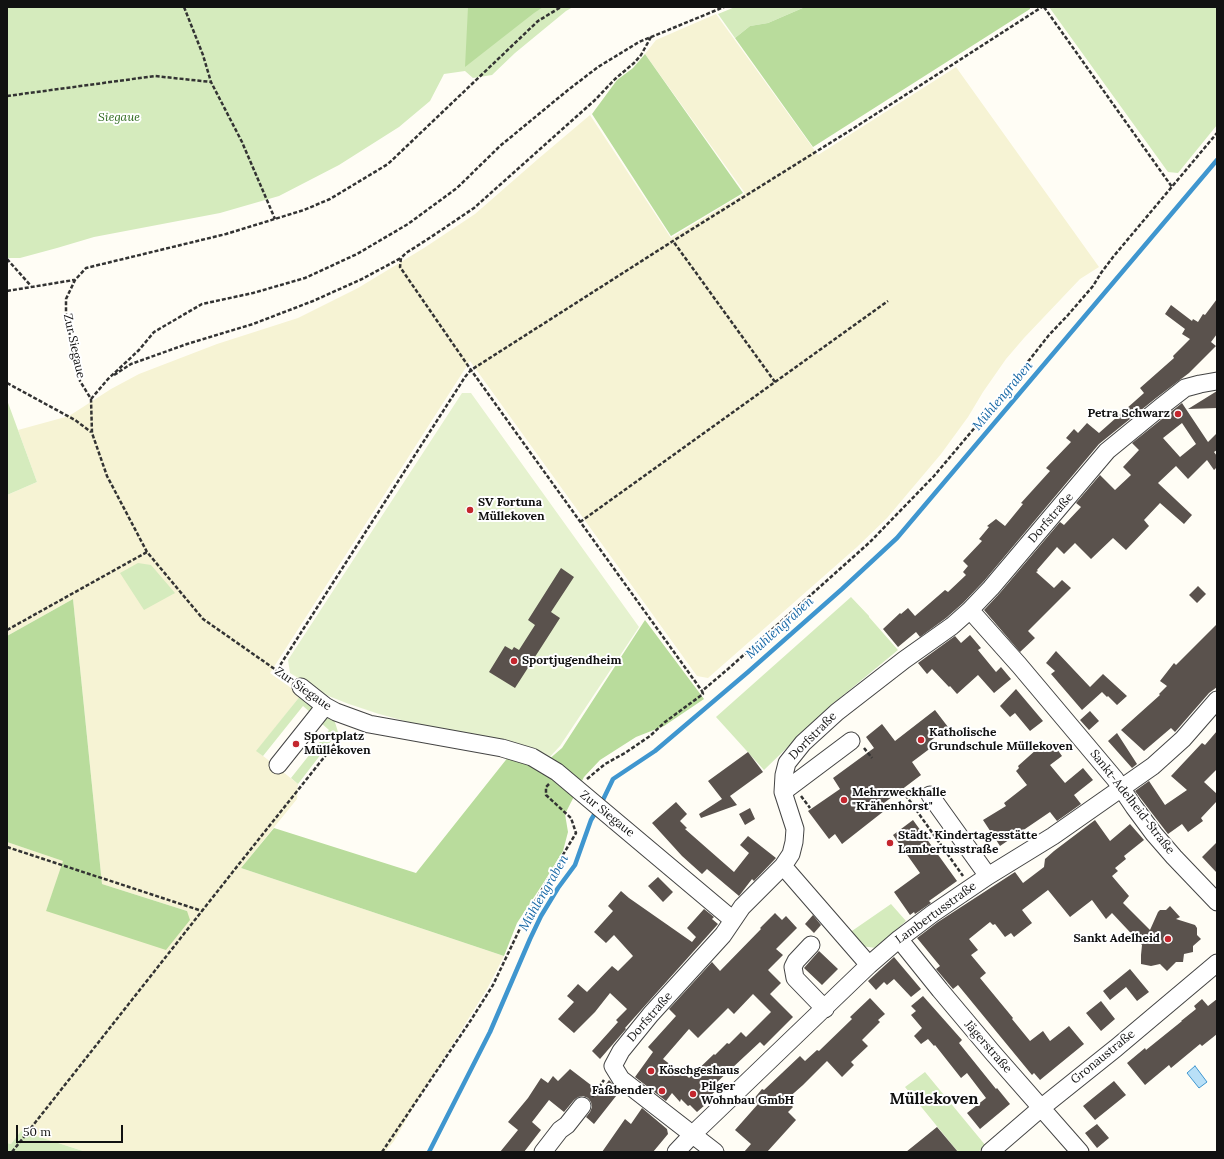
<!DOCTYPE html>
<meta charset="utf-8">
<style>
body{margin:0}
#map{position:relative;width:1224px;height:1159px;overflow:hidden;background:#fffdf5;font-family:Lora,serif}
canvas{display:block}
.frame{position:absolute;inset:0;border:8px solid #111;pointer-events:none}
.scale{position:absolute;left:16px;top:1125px;width:107px;height:18px;box-sizing:border-box;border:2px solid #111;border-top:0;padding-left:5px;font-size:12px;line-height:14px;white-space:nowrap;color:#111;-webkit-text-stroke:3px #fff;paint-order:stroke}
</style>
<div id="map">
<canvas width="1224" height="1159"></canvas>
<div class="frame"></div>
<div class="scale">50 m</div>
</div>
<script>
const ctx = document.querySelector('canvas').getContext('2d');
ctx.lineJoin = 'round';
function paint(path, color) { ctx.fillStyle = color; ctx.fill(path, 'evenodd'); }
const shape = rows => new Path2D(rows.map(r => 'M' + r).join(''));
function stroke(path, color, width, dash) { ctx.strokeStyle = color; ctx.lineWidth = width; ctx.lineCap = dash ? 'butt' : 'round'; ctx.setLineDash(dash || []); ctx.stroke(path); }
function write(font, color, halo, rows, align = 'center') {
  ctx.font = font + ' Lora,serif'; ctx.lineWidth = 4; ctx.setLineDash([]); ctx.textBaseline = 'middle'; ctx.strokeStyle = halo; ctx.fillStyle = color; for (const [text, x, y, turn = 0] of rows) {
    ctx.save(); ctx.translate(x, y); ctx.rotate((+turn || 0) * Math.PI / 180); ctx.textAlign = isNaN(turn) ? turn : align; if (halo) ctx.strokeText(text, 0, 0); ctx.fillText(text, 0, 0); ctx.restore();
  }
}
const farmland = shape([
 [716,14,818,155,956,67,1099,267,1080,279,1024,338,1006,359,983,392,968,417,941,454,887,518,857,547,708,678,697,676,470,361,270,673,301,695,257,751,298,784,297,799,241,868,504,956,487,989,417,1101,394,1141,385,1152,86,1152,21,1131,11,1144,7,1143,7,842,64,861,46,911,187,911,102,884,73,599,7,636,7,495,37,482,18,430,69,416,111,389,139,374,217,344,298,318,358,288,424,248,475,214,538,159,590,115,671,238,745,193,645,54,656,40]
]);
const green = shape([
 [7,7,573,7,566,11,515,53,492,75,473,78,465,71,444,74,430,101,399,127,339,165,279,196,220,213,94,237,57,248,20,258,7,258],
 [735,7,805,7,768,23,750,26,735,38,718,14],
 [1049,7,1217,7,1217,125,1178,173,1168,172],
 [7,400,37,482,7,495],
 [138,563,151,565,175,593,144,610,120,573],
 [851,597,869,616,869,617,898,650,830,706,764,770,716,717],
 [301,695,311,704,313,709,311,713,303,706,263,756,256,751],
 [329,718,334,719,338,732,298,784,291,778,329,730,321,723,325,719],
 [891,904,906,921,876,948,861,946,849,933],
 [925,1072,986,1146,978,1152,958,1152,905,1087],
 [21,1131,86,1152,7,1152,7,1143,11,1144]
]);
const forest = shape([
 [468,7,543,7,534,13,465,67],
 [805,7,1030,7,1030,9,813,147,735,38,750,26,768,23],
 [645,54,743,193,671,236,592,114,617,80,633,68],
 [73,599,102,884,187,911,190,920,166,950,46,911,63,861,7,842,7,636],
 [645,620,704,699,664,726,636,737,600,760,584,777,565,814,568,832,563,851,544,882,517,923,504,956,241,868,274,828,416,873,509,756,539,768,562,748]
]);
const pitch = shape([
 [462,393,471,393,639,627,560,746,546,761,431,728,379,714,349,704,326,695,290,673,288,660]
]);
const water = shape([
 [1195,1066,1207,1082,1199,1088,1187,1073,1195,1066]
]);
const stream = shape([
 [601,804,613,779,655,751,748,672,842,589,897,538,1217,160],
 [429,1152,490,1032,530,939,541,916,558,888,575,865,591,820,597,810]
]);
const building = shape([
 [1217,299,1217,334,1211,342,1216,346,1189,373,1156,398,1099,444,984,581,963,603,946,618,920,637,916,632,898,647,883,629,900,613,901,614,908,608,915,616,945,590,948,592,966,575,963,572,968,566,963,561,982,541,979,539,989,527,987,526,996,519,1005,526,1023,504,1021,503,1050,471,1046,468,1071,442,1066,438,1074,429,1078,433,1087,423,1099,433,1144,393,1140,388,1174,358,1173,356,1190,339,1182,334,1185,329,1165,314,1171,305,1192,321,1193,319,1198,322,1203,314,1205,315],
 [1217,391,1217,408,1188,409],
 [1182,403,1208,442,1217,433,1217,450,1214,452,1217,456,1217,467,1214,470,1207,460,1188,479,1176,466,1158,483,1192,515,1184,524,1160,503,1144,520,1149,526,1126,550,1113,538,1091,559,1075,543,1064,554,1057,547,1037,570,1038,571,1036,572,1054,588,1062,580,1071,588,1028,631,1035,638,1020,652,984,610,999,594,1060,522,1064,525,1081,507,1076,503,1100,475,1115,490,1131,475,1123,467,1139,450,1132,443],
 [1182,423,1196,444,1180,457,1163,438],
 [561,568,574,577,551,612,560,618,515,688,489,672,505,646,512,650,514,647,519,650,535,625,528,620],
 [1198,586,1206,594,1197,603,1189,595],
 [1217,624,1217,687,1209,693,1175,732,1171,728,1144,751,1121,730,1160,695,1159,694,1167,686,1160,681,1174,663,1176,665],
 [970,635,981,648,978,650,996,672,1001,667,1011,679,994,693,978,675,957,694,950,686,949,687,932,669,927,674,918,663,955,636,961,643],
 [1056,651,1090,687,1103,674,1127,696,1117,705,1108,696,1107,697,1102,692,1082,710,1051,674,1055,671,1046,663],
 [1016,689,1043,721,1030,731,1015,713,1010,717,1000,706],
 [935,710,948,727,929,742,932,747,912,762,921,775,880,806,884,811,842,844,835,834,829,839,808,811,840,789,833,778,874,748,866,737,882,724,895,741],
 [1090,711,1099,721,1089,730,1080,720],
 [1217,731,1217,769,1204,782,1217,794,1217,801,1201,818,1203,821,1188,832,1182,824,1168,834,1135,791,1149,781,1165,805,1187,790,1171,776,1202,743,1205,745],
 [1117,733,1137,764,1132,768,1108,741],
 [1052,742,1062,756,1050,765,1065,783,1083,768,1093,780,1074,795,1081,804,1057,821,1050,812,1000,846,983,820,1006,806,1004,803,1027,785,1016,771,1019,768,1018,766,1037,749,1039,752],
 [748,752,763,772,730,796,737,805,701,818,699,814,722,799,708,781],
 [676,802,687,814,680,821,687,828,685,829,734,872,749,853,740,845,748,836,776,858,754,881,752,879,739,896,707,869,702,874,682,856,652,823],
 [750,808,755,819,745,825,739,814],
 [913,820,957,881,929,901,931,903,915,914,914,912,910,915,894,892,920,873,893,835],
 [1095,820,1110,841,1130,824,1144,840,1124,856,1126,859,1115,868,1118,871,1112,876,1129,896,1123,903,1150,930,1158,912,1160,910,1166,910,1170,906,1180,917,1176,919,1195,925,1197,928,1197,935,1201,939,1193,946,1193,952,1184,954,1183,962,1176,962,1167,971,1160,964,1151,966,1141,964,1141,955,1142,945,1112,913,1106,919,1092,900,1070,917,1048,890,1022,910,1032,923,1014,937,1011,933,1005,937,995,924,993,925,990,922,969,939,978,950,971,955,986,973,980,978,1013,1018,1012,1019,1030,1041,1043,1031,1050,1041,1069,1026,1084,1044,1040,1080,1034,1073,1032,1075,958,985,953,989,936,969,940,966,917,938,938,922,1015,872,1023,883,1044,867,1045,859,1054,851],
 [1217,842,1217,873,1202,857],
 [658,877,673,892,663,902,648,886],
 [621,891,629,898,692,942,696,937,687,928,704,909,714,917,712,919,718,924,625,1028,626,1029,600,1059,592,1051,618,1022,623,1027,616,1020,627,1009,610,993,595,1012,574,1033,558,1019,574,1002,567,996,578,984,587,992,612,966,618,971,633,956,614,935,606,943,594,932,613,911,608,906],
 [775,913,782,920,786,916,797,928,776,949,783,955,768,970,781,983,770,994,793,1017,764,1046,760,1042,716,1083,720,1087,710,1096,713,1098,697,1112,690,1105,688,1106,681,1099,680,1102,672,1093,666,1101,635,1077,653,1052,648,1047,676,1016,669,1009,712,962,720,971,761,929,760,928],
 [753,994,771,1012,746,1037,741,1032,729,1044,727,1043,715,1055,714,1054,689,1078,685,1074,684,1075,663,1059,689,1029,698,1038,728,1008,734,1014],
 [813,915,821,925,814,933,805,924],
 [819,951,838,969,822,985,804,968],
 [894,957,921,989,911,997,894,979,887,985,884,982,876,990,868,981],
 [1130,969,1149,992,1137,1001,1126,987,1110,1000,1103,991],
 [923,996,962,1040,959,1043,996,1089,997,1088,1010,1104,980,1129,967,1113,986,1098,967,1073,961,1078,935,1045,934,1046,928,1039,921,1044,914,1036,922,1028,911,1015,916,1011,911,1006],
 [870,998,885,1014,878,1020,880,1022,862,1040,868,1046,851,1062,854,1065,842,1077,827,1061,803,1085,786,1100,793,1107,788,1112,796,1120,767,1152,744,1152,751,1144,735,1130,758,1104,753,1100,762,1089,764,1090,800,1056,805,1061,817,1050,819,1051,852,1019,850,1017],
 [1202,999,1208,1006,1217,999,1217,1034,1202,1046,1200,1044,1171,1068,1169,1065,1145,1085,1127,1063,1145,1048,1146,1050,1182,1021,1181,1021,1196,1009,1194,1006],
 [1101,1001,1115,1019,1101,1031,1086,1013],
 [570,1069,600,1092,609,1080,620,1091,594,1124,586,1117,590,1112,592,1107,591,1102,588,1098,583,1096,578,1097,574,1100,564,1112,549,1100,532,1122,541,1130,524,1152,500,1152,518,1130,508,1122,528,1098,541,1078,548,1083,553,1076,558,1081],
 [1114,1081,1126,1095,1095,1120,1083,1106],
 [642,1108,667,1129,668,1134,653,1152,602,1152,625,1119,631,1124],
 [1097,1124,1109,1138,1097,1148,1085,1133],
 [937,1127,958,1152,906,1152]
]);
const path = shape([
 [184,7,203,55,211,82,242,142,275,219],
 [1044,7,1172,187],
 [651,37,641,55,634,63,615,79,595,100,474,208,431,237,406,253,401,258,400,267,471,370,702,691],
 [7,96,155,76,211,82],
 [7,259,31,286],
 [7,291,74,280],
 [114,375,131,364,187,344,253,324,313,301,362,279,401,258],
 [775,382,888,301],
 [7,383,75,420,91,432],
 [91,399,108,379,139,350,154,332,202,304,253,293,305,278,357,254,408,224,457,188,500,146,568,90,598,67,639,42,724,7],
 [580,522,775,382,673,241],
 [7,630,147,552],
 [277,670,465,377,471,370,673,241,854,128,1042,7],
 [289,679,203,619,147,552,107,476,92,433,91,399,80,381,66,317,66,299,75,280,86,268,226,234,304,210,330,199,388,164,538,21,561,7],
 [864,748,872,758],
 [587,779,605,764,625,753,650,736,665,722,703,694,702,691,728,669,870,542,934,476,993,406,1049,335,1068,315,1093,286,1101,273,1113,257,1217,133],
 [902,790,963,876],
 [801,796,810,808],
 [7,847,202,911],
 [592,1097,604,1080],
 [12,1152,239,864,345,731],
 [382,1152,471,1020,493,985,525,918,576,833,571,818,546,795,546,787,549,784]
]);
const minor = shape([
 [970,610,1019,665,1115,779,1134,807,1154,834,1174,857,1217,902],
 [301,687,325,706,336,712,369,724,502,748,532,757,557,772,733,920],
 [278,765,325,706],
 [783,792,851,741],
 [930,795,988,876],
 [783,866,869,965],
 [899,939,940,990,993,1053,1080,1152],
 [811,945,796,961,793,967,795,978,825,1009],
 [543,1152,560,1130,567,1125,582,1106],
 [676,1152,693,1134,869,965,899,939,932,914,988,876,1053,836,1153,766,1183,739,1217,700],
 [715,1152,621,1079,613,1066,621,1051,651,1014,723,935,742,907,783,866,791,854,794,842,795,829,783,792,784,775,787,763,803,743,837,712,904,660,952,626,970,610,991,588,1107,451,1162,406,1185,388,1200,384,1217,381],
 [990,1152,1041,1108,1116,1048,1217,963]
]);
const markers = [
 [1178,414,4,"#c4262e"],
 [470,510,4,"#c4262e"],
 [514,661,4,"#c4262e"],
 [921,740,4,"#c4262e"],
 [296,744,4,"#c4262e"],
 [844,800,4,"#c4262e"],
 [890,843,4,"#c4262e"],
 [1168,939,4,"#c4262e"],
 [651,1071,4,"#c4262e"],
 [662,1091,4,"#c4262e"],
 [693,1094,4,"#c4262e"]
];
const parkNames = [
 ["Siegaue",119,118]
];
const streetNames = [
 ["Zur Siegaue",74,346,78],
 ["Dorfstraße",1051,518,-49],
 ["Zur Siegaue",303,689,35],
 ["Dorfstraße",813,736,-45],
 ["Sankt-Adelheid-Straße",1132,802,52],
 ["Zur Siegaue",607,814,39],
 ["Lambertusstraße",936,913,-36],
 ["Dorfstraße",650,1017,-49],
 ["Jägerstraße",988,1047,49],
 ["Gronaustraße",1103,1057,-39]
];
const poiNames = [
 ["Petra Schwarz",1170,414,"right"],
 ["SV Fortuna",478,503],
 ["Müllekoven",478,517],
 ["Sportjugendheim",522,661],
 ["Katholische",929,733],
 ["Grundschule Müllekoven",929,747],
 ["Sportplatz",304,737],
 ["Müllekoven",304,751],
 ["Mehrzweckhalle",852,793],
 ["\"Krähenhorst\"",852,807],
 ["Städt. Kindertagesstätte",898,836],
 ["Lambertusstraße",898,850],
 ["Sankt Adelheid",1160,939,"right"],
 ["Köschgeshaus",659,1071],
 ["Pilger",701,1087],
 ["Wohnbau GmbH",701,1101],
 ["Faßbender",654,1091,"right"]
];
const waterNames = [
 ["Mühlengraben",1003,396,-50],
 ["Mühlengraben",780,628,-42],
 ["Mühlengraben",544,893,-60]
];
const districtNames = [
 ["Müllekoven",934,1099]
];
paint(farmland, '#f6f3d4');
paint(green, '#d5ebbd');
paint(forest, '#b9dc9c');
paint(pitch, '#e6f2cf');
paint(water, '#b9e0f7');
stroke(water, '#3f96cf', 1);
stroke(stream, '#3f96cf', 4.5);
paint(building, '#5a524d');
stroke(minor, '#444', 19);
stroke(path, '#333', 2.5, [4, 2]);
stroke(minor, '#fff', 17);
for (const [x, y, r, color] of markers) { const dot = new Path2D(); dot.arc(x, y, r, 0, 2 * Math.PI); ctx.fillStyle = color; ctx.fill(dot); stroke(dot, '#fff', 1.5); }
write('italic 12px', '#2f6b1f', '#fff', parkNames);
write('12px', '#111', '#fff', streetNames);
write('bold 12px', '#111', '#fff', poiNames, 'left');
write('italic 13px', '#1768a6', '#fff', waterNames);
write('bold 16px', '#111', '#fff', districtNames);
</script>
